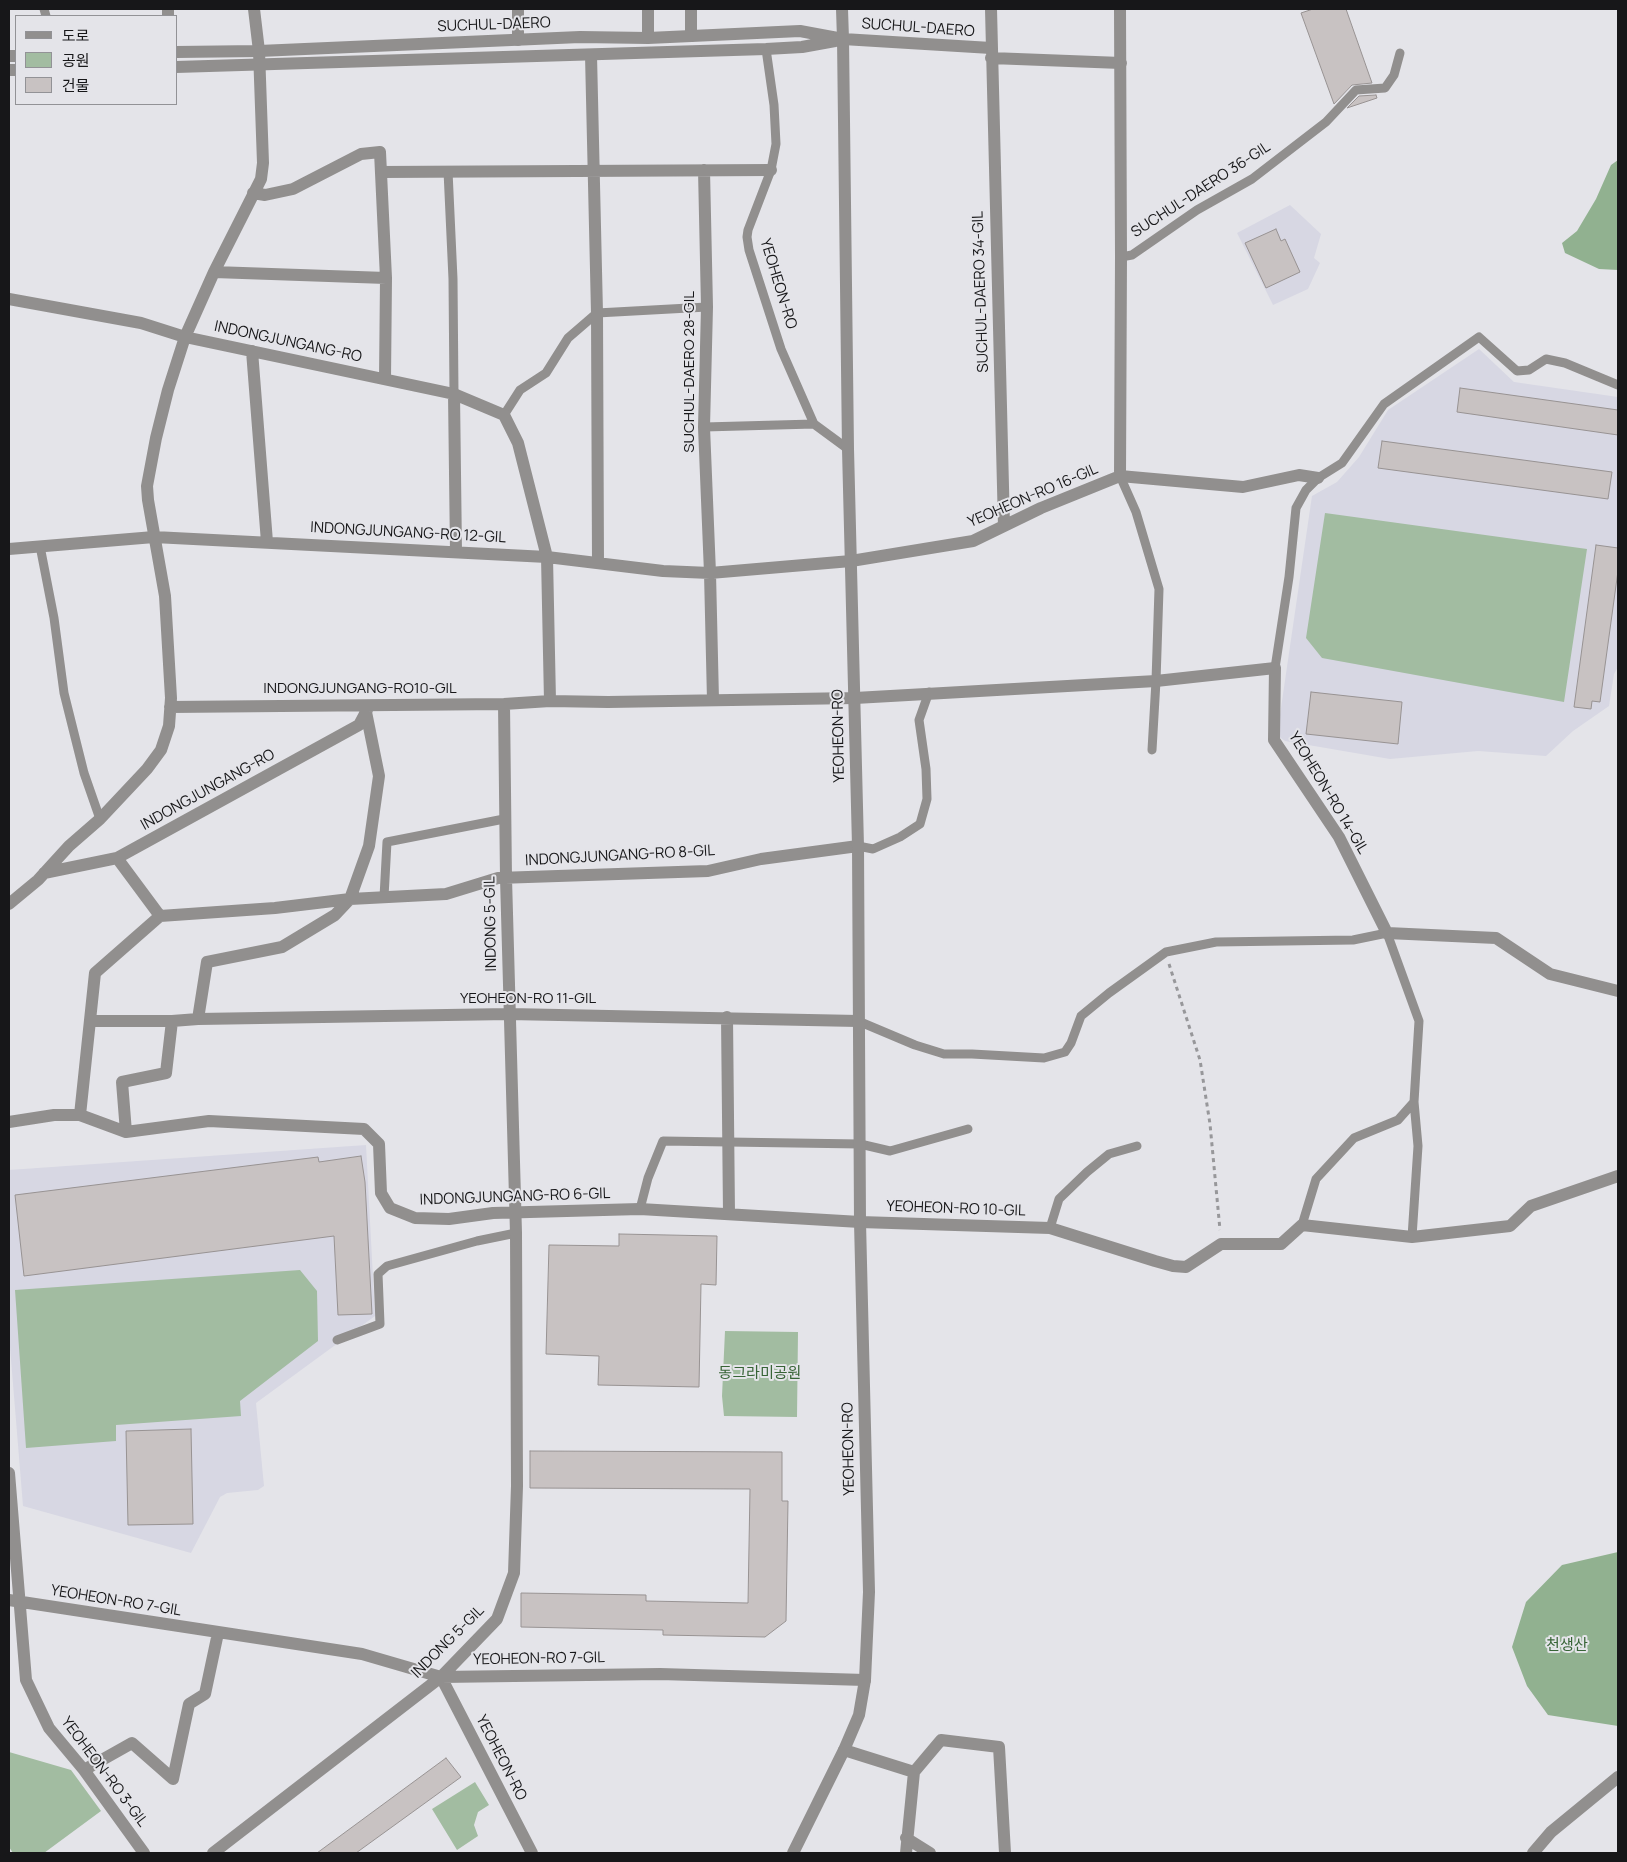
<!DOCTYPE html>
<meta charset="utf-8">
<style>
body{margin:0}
#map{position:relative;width:1627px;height:1862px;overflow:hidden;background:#e4e4e9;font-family:Manrope,"Noto Sans KR",sans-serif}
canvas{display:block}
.frame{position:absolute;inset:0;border:10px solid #171719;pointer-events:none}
.legend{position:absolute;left:15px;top:15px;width:162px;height:90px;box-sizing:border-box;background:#e4e4e9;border:1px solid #929296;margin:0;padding:6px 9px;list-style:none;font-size:15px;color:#171719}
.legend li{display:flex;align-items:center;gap:10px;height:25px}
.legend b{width:25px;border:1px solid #929296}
</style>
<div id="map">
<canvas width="1627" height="1862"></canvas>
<div class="frame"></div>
<ul class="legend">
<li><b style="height:6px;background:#918f8e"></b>도로</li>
<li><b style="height:14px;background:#a2bca1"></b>공원</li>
<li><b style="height:14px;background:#c8c2c2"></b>건물</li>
</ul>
</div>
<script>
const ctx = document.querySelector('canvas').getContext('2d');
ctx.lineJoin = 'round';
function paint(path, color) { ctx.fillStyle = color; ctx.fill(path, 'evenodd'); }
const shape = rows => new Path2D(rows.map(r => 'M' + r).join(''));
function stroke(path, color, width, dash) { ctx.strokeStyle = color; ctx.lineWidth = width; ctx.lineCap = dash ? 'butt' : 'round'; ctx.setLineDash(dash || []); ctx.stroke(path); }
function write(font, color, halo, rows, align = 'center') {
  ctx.font = font + ' Manrope,"Noto Sans KR",sans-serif'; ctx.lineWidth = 4; ctx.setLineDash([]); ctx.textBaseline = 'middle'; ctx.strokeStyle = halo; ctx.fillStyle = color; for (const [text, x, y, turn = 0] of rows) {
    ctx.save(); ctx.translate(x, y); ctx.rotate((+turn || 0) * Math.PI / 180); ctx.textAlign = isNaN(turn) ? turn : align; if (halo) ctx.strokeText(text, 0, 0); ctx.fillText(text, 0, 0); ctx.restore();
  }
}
const built = shape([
 [1290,205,1321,234,1314,258,1320,263,1308,289,1273,305,1237,233],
 [1479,349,1514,382,1618,397,1618,667,1614,674,1609,706,1573,731,1546,756,1478,751,1390,759,1285,741,1277,735,1312,496,1337,482,1359,457,1388,410],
 [366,1145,375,1316,256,1403,264,1486,258,1490,227,1493,220,1497,191,1553,23,1506,9,1335,9,1170]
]);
const green = shape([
 [1325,513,1587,549,1564,702,1322,658,1306,638],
 [300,1270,317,1291,318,1341,240,1401,241,1416,116,1425,116,1441,26,1448,15,1290],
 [725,1331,798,1332,797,1417,724,1416,722,1396],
 [9,1752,71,1770,101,1811,44,1853,13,1853,9,1847],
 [475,1782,489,1805,478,1812,474,1825,478,1836,457,1850,432,1809]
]);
const forest = shape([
 [1618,160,1618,270,1599,269,1565,253,1562,243,1577,231,1596,199,1611,165],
 [1618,1552,1618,1726,1548,1715,1527,1686,1512,1647,1526,1602,1562,1565]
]);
const building = shape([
 [1313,9,1346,9,1372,83,1352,85,1334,104,1301,13,1313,9],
 [1376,95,1377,98,1347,108,1359,96,1376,95],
 [1276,229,1281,241,1285,239,1300,272,1266,288,1245,243,1276,229],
 [1460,388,1618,410,1618,435,1457,412,1460,388],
 [1382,441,1612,472,1608,499,1378,468,1382,441],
 [1596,545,1618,548,1618,571,1600,702,1592,701,1591,709,1574,707,1596,545],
 [1311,692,1402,702,1398,744,1306,734,1311,692],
 [361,1156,365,1182,372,1314,338,1315,334,1236,24,1276,15,1195,318,1157,319,1162,361,1156],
 [619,1234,717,1236,716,1285,701,1284,699,1387,598,1385,599,1356,546,1354,549,1245,619,1246,619,1234],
 [191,1429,193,1524,128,1525,126,1431,191,1429],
 [530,1451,782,1452,782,1501,788,1501,786,1621,765,1637,663,1635,663,1630,521,1627,521,1593,646,1595,646,1601,748,1603,750,1489,530,1488,530,1451],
 [446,1758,461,1777,356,1853,317,1853,446,1758]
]);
const path = shape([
 [1169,964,1200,1060,1210,1124,1220,1230]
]);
const service = shape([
 [44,9,46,16],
 [766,49,774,105,776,144,771,170,748,230,747,237,749,250,781,349,814,424,848,449],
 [448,171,453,279,454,394],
 [1121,257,1132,255,1197,210,1252,179,1326,122,1356,90,1385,88,1394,75,1400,53],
 [504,415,520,390,546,373,568,338,597,313,707,307],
 [704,427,814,424],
 [1120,476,1136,512,1159,589,1156,681,1152,750],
 [40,546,54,618,64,693,84,773,100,819],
 [1275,668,1289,577,1296,508,1306,490,1318,478,1342,463,1384,404,1479,337,1517,371,1529,370,1546,359,1565,363,1618,385],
 [858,846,873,849,900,837,920,824,927,799,926,769,919,720,929,692],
 [384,897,387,842,504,819],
 [858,1021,915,1045,944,1054,972,1054,1044,1058,1065,1052,1071,1043,1081,1016,1109,993,1166,952,1216,942,1353,940,1387,933,1419,1021,1414,1102,1418,1146,1412,1237],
 [640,1209,648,1178,663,1141,860,1144,890,1151,968,1129],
 [1302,1225,1316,1179,1354,1138,1398,1120,1414,1102],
 [1050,1228,1059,1199,1087,1172,1109,1154,1137,1146],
 [337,1340,380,1324,378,1274,387,1266,477,1241,516,1233]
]);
const minor = shape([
 [168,9,168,16],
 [691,9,691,36],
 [842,9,843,39,991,48],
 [991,9,1004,526],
 [518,40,518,9],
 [591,55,597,313,598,563],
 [991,58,1121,63],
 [704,170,707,307,704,427,710,573,713,700],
 [381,172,771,170],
 [253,193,265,195,293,189,361,154,380,152,386,278,385,379],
 [214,272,386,278],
 [9,299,141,323,185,337,454,394,504,415,518,443,547,557,550,701],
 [252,351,267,542],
 [454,394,456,552],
 [1120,476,1121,257,1120,9],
 [9,549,154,537,547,557,663,571,710,573,851,561,973,541,1041,508,1120,476,1243,487,1299,475,1318,478],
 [170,707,504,704,550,701,608,702,855,698,1156,681,1275,668,1274,740,1339,837,1387,933,1496,938,1550,974,1618,991],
 [117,858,160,916,275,908,350,899,446,894,498,878,708,871,761,859,858,846],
 [44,873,117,858,359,725,367,710],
 [9,904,38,880,69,846,100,819,147,769,161,750,169,726,171,698,165,596,148,500,147,486,156,438,168,390,185,337,214,272,261,179,263,163,259,51,254,9],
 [727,1017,729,1214],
 [198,1019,207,962,282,947,335,915,350,899,369,846,379,776,366,712],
 [90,1021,172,1021,198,1019,509,1014,858,1021],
 [80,1115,95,973,160,916],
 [9,1122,54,1115,80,1115,126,1132,209,1121,364,1129,379,1144,381,1193,390,1208,415,1218,449,1219,493,1213,640,1209,860,1222,1050,1228,1155,1261,1173,1266,1186,1267,1221,1244,1281,1244,1302,1225,1412,1237,1510,1226,1531,1206,1618,1176],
 [126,1132,122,1082,166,1073,172,1021],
 [9,1473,26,1680,49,1728,84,1770,144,1853],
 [9,1600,362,1654,441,1677,660,1674,865,1680],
 [441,1677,532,1853],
 [844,1750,914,1772,906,1853],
 [84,1770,132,1743,173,1779,189,1704,205,1694,218,1633],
 [914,1772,941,1740,999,1747,1005,1853],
 [906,1838,930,1853],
 [213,1853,441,1677,497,1619,514,1573,517,1486,516,1233,506,878,504,704]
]);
const tertiary = shape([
 [648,9,648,38],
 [176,52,259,51,580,37,648,38,800,31,843,39],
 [9,56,16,56],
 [176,67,766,49,802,47,835,41],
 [9,70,16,70],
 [793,1853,844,1750,859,1715,865,1680,869,1592,860,1222,858,846,848,449,843,39],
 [1533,1853,1551,1832,1618,1777]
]);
const streetNames = [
 ["SUCHUL-DAERO",494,25,-2],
 ["SUCHUL-DAERO",918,28,4],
 ["SUCHUL-DAERO 36-GIL",1201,190,-33],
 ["YEOHEON-RO",778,284,73],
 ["SUCHUL-DAERO 34-GIL",981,292,-92],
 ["INDONGJUNGANG-RO",288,342,12],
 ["SUCHUL-DAERO 28-GIL",690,372,-90],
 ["YEOHEON-RO 16-GIL",1033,496,-23],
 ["INDONGJUNGANG-RO 12-GIL",408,533,3],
 ["INDONGJUNGANG-RO10-GIL",360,689],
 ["YEOHEON-RO",839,736,-91],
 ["INDONGJUNGANG-RO",208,790,-29],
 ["YEOHEON-RO 14-GIL",1328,793,59],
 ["INDONGJUNGANG-RO 8-GIL",620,856,-3],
 ["INDONG 5-GIL",491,924,-91],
 ["YEOHEON-RO 11-GIL",528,999],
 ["INDONGJUNGANG-RO 6-GIL",515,1197,-2],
 ["YEOHEON-RO 10-GIL",956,1209,2],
 ["YEOHEON-RO",849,1449,-91],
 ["YEOHEON-RO 7-GIL",116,1601,9],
 ["INDONG 5-GIL",448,1642,-45],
 ["YEOHEON-RO 7-GIL",539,1659,-1],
 ["YEOHEON-RO",501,1758,63],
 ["YEOHEON-RO 3-GIL",104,1772,53]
];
const parkNames = [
 ["동그라미공원",760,1374],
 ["천생산",1567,1646]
];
paint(built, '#d7d7e3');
paint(green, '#a2bca1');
paint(forest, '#91b190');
paint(building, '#c8c2c2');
stroke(building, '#989393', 1);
stroke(path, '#97979a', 3, [4, 4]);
stroke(service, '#918f8e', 9);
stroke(minor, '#918f8e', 12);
stroke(tertiary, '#918f8e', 12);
write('15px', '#171719', '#e4e4e9', streetNames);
write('15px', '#376436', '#e4e4e9', parkNames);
</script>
